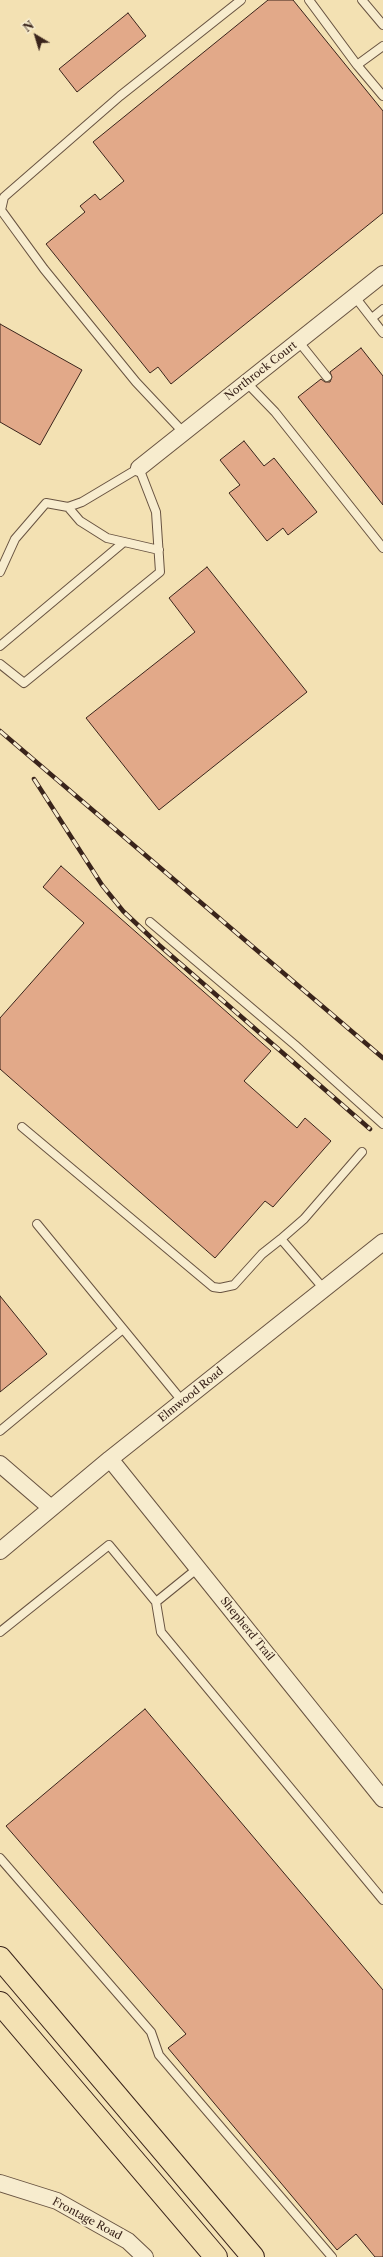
<!DOCTYPE html>
<style>
body{margin:0}
#map{position:relative;width:383px;height:2257px;overflow:hidden;background:#f3e1b3;font-family:"Libre Caslon Text",serif}
canvas{display:block}
.north{position:absolute;left:16px;top:16px;width:40px;height:40px;-webkit-text-stroke:3px #f7ecce;paint-order:stroke;rotate:322deg;font-size:11px;font-weight:700;line-height:16px;text-align:center;color:#3a241b}
.north::after{content:'';display:block;margin:auto;width:14px;height:18px;background:#3a241b;clip-path:polygon(50% 0,100% 100%,50% 72%,0 100%)}
</style>
<div id="map">
<canvas width="383" height="2257"></canvas>
<div class="north">N</div>
</div>
<script>
const ctx = document.querySelector('canvas').getContext('2d');
ctx.lineJoin = 'round';
function paint(path, color) { ctx.fillStyle = color; ctx.fill(path, 'evenodd'); }
const shape = rows => new Path2D(rows.map(r => 'M' + r).join(''));
function stroke(path, color, width, dash) { ctx.strokeStyle = color; ctx.lineWidth = width; ctx.lineCap = dash ? 'butt' : 'round'; ctx.setLineDash(dash || []); ctx.stroke(path); }
function write(font, color, halo, rows, align = 'center') {
  ctx.font = font + ' "Libre Caslon Text",serif'; ctx.lineWidth = 4; ctx.setLineDash([]); ctx.textBaseline = 'middle'; ctx.strokeStyle = halo; ctx.fillStyle = color; for (const [text, x, y, turn = 0] of rows) {
    ctx.save(); ctx.translate(x, y); ctx.rotate((+turn || 0) * Math.PI / 180); ctx.textAlign = isNaN(turn) ? turn : align; if (halo) ctx.strokeText(text, 0, 0); ctx.fillText(text, 0, 0); ctx.restore();
  }
}
const building = shape([
 [268,0,293,0,383,111,383,213,171,384,158,367,150,373,46,244,85,212,80,206,95,194,100,200,124,181,93,142,268,0],
 [128,13,146,36,77,92,59,69,128,13],
 [0,324,82,370,40,445,0,422,0,324],
 [361,348,383,376,383,505,298,397,321,379,325,382,330,382,332,377,330,372,361,348],
 [244,441,264,466,274,458,317,512,288,535,283,528,267,541,229,493,240,485,220,460,244,441],
 [207,567,307,692,159,810,86,718,195,632,169,598,207,567],
 [61,866,271,1051,244,1081,297,1128,305,1118,331,1141,273,1207,265,1201,215,1258,0,1069,0,1018,84,923,43,887,61,866],
 [0,1296,47,1354,0,1392,0,1296],
 [145,1709,383,1990,383,2257,375,2257,356,2234,337,2250,168,2048,186,2034,6,1826,145,1709]
]);
const lane = shape([
 [309,0,357,65],
 [362,0,383,25],
 [383,46,357,65,383,96],
 [355,297,383,333],
 [372,318,383,309],
 [299,342,327,377],
 [247,383,275,412,383,548],
 [184,433,136,382,44,269,1,210,4,197,120,96,241,0],
 [68,507,80,521,107,538,159,550],
 [0,572,15,539,46,503,68,507,82,502,139,468,156,512,160,572,24,683,0,664],
 [0,646,124,542],
 [150,922,295,1045,383,1124],
 [22,1127,213,1287,220,1288,234,1285,262,1254,281,1239,324,1289],
 [37,1224,183,1402],
 [281,1239,304,1219,362,1152],
 [0,1431,123,1329],
 [156,1602,198,1568],
 [0,1632,109,1545,156,1602,161,1632,383,1900],
 [0,1858,151,2032,159,2055,332,2257]
]);
const street = shape([
 [139,468,383,274],
 [110,1459,383,1799],
 [0,1464,51,1508],
 [0,1551,110,1459,383,1242],
 [0,2183,57,2201,128,2241,145,2257]
]);
const primary = shape([
 [0,1958,253,2257],
 [0,2003,216,2257]
]);
const rail = shape([
 [0,731,383,1058],
 [34,779,102,885,123,911,159,945,370,1129]
]);
const streetNames = [
 ["Northrock Court",261,371,-38],
 ["Elmwood Road",191,1395,-39],
 ["Shepherd Trail",247,1629,51],
 ["Frontage Road",87,2219,28]
];
paint(building, '#e2a989');
stroke(building, '#3a241b', 1);
stroke(lane, '#685341', 10);
stroke(street, '#685341', 18);
stroke(primary, '#3a241b', 24);
stroke(lane, '#f7ecce', 8);
stroke(street, '#f7ecce', 16);
stroke(primary, '#f3e1b3', 22);
stroke(rail, '#3a241b', 4.5);
stroke(rail, '#f7ecce', 3, [9]);
write('11px', '#3a241b', '#f7ecce', streetNames);
</script>
